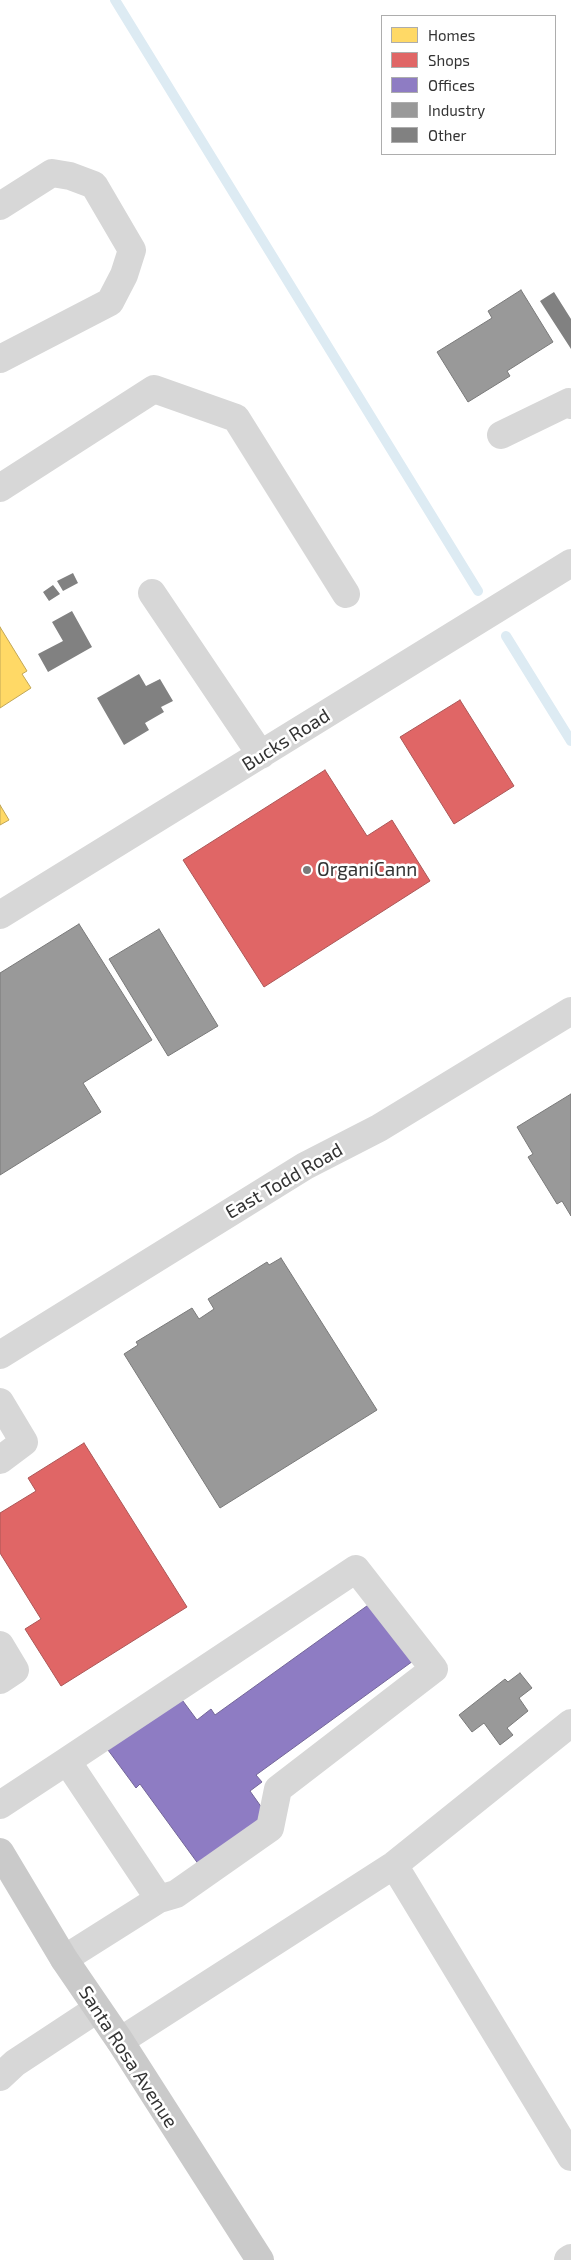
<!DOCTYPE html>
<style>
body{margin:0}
#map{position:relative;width:571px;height:2260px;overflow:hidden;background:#fff;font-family:"Exo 2",sans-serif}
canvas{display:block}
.legend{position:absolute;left:381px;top:15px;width:175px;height:140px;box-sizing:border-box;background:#fff;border:1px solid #adadad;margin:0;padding:6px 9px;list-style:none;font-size:15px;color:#333}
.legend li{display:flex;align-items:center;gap:10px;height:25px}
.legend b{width:25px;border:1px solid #adadad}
</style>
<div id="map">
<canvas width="571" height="2260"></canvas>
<ul class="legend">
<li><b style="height:14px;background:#ffd966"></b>Homes</li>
<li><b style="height:14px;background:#e06666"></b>Shops</li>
<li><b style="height:14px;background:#8e7cc3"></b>Offices</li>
<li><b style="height:14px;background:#999"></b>Industry</li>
<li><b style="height:14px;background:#818181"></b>Other</li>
</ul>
</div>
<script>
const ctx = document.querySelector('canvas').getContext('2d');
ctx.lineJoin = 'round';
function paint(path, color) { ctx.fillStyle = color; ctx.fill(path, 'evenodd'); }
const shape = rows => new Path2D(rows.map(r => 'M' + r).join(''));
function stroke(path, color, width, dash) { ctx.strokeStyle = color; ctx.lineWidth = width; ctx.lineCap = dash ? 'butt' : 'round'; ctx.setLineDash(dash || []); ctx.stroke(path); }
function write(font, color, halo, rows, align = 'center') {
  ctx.font = font + ' "Exo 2",sans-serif'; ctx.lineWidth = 5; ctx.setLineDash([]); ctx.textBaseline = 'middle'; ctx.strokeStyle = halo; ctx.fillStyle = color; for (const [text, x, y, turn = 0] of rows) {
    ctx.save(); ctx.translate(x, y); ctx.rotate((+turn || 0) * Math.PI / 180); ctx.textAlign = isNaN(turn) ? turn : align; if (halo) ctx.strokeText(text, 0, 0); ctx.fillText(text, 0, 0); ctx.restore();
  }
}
const homes = shape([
 [0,627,27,671,22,674,31,688,0,708,0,627],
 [0,805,9,820,0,825,0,805]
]);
const shops = shape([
 [460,700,514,786,454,824,400,737,460,700],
 [325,770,367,836,392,820,430,881,264,987,183,860,325,770],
 [84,1443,187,1607,61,1686,25,1629,41,1619,0,1553,0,1513,36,1491,28,1478,84,1443]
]);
const offices = shape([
 [371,1603,413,1661,256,1775,262,1782,250,1791,267,1815,199,1865,140,1784,136,1788,108,1750,180,1697,197,1720,211,1709,215,1715,371,1603]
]);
const industry = shape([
 [521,290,553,342,507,371,510,376,468,402,437,352,492,318,488,311,521,290],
 [79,924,152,1040,83,1083,101,1112,0,1175,0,973,79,924],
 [159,929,218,1026,168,1056,109,959,159,929],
 [571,1094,571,1216,562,1201,557,1204,528,1157,533,1154,517,1127,571,1094],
 [281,1258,377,1410,220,1508,124,1354,138,1345,136,1342,192,1308,199,1319,214,1309,208,1299,267,1262,269,1265,281,1258],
 [520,1673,532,1688,519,1698,528,1711,507,1728,513,1735,500,1745,484,1723,472,1732,459,1715,505,1679,508,1682,520,1673]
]);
const stream = shape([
 [115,0,478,591],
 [506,636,571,741]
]);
const building = shape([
 [554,292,571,319,571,349,540,301],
 [73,573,78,583,63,591,57,581],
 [53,585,60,594,49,601,43,592],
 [72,611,92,647,48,672,38,654,63,641,52,622],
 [139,674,146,686,160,679,173,701,161,707,164,712,145,723,149,730,124,745,97,698]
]);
const minor = shape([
 [0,206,52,173,70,176,94,185,132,250,124,275,110,302,0,359],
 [501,435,569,402,571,405],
 [0,488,154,389,236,418,346,594],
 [152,593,261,755],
 [0,915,571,563],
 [0,1355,305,1166,379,1128,571,1011],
 [0,1402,24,1442,0,1460],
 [0,1645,15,1670,0,1680],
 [67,1761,356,1569,434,1669,278,1789,270,1828,176,1894,159,1899],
 [0,1805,67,1761,159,1899,64,1959],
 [394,1865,571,2157],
 [120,2041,394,1865,571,1723],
 [0,2077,15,2063,97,2009],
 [568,2260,571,2258]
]);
const major = shape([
 [0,1852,64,1959,120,2041,260,2260]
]);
const markers = [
 [307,870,5,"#7a7a7a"]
];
const streetNames = [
 ["Bucks Road",286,740,-32],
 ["East Todd Road",284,1181,-30],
 ["Santa Rosa Avenue",128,2057,57]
];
const poiNames = [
 ["OrganiCann",317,870]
];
paint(homes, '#ffd966');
stroke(homes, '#c2a757', 1);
paint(shops, '#e06666');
stroke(shops, '#ac5757', 1);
paint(offices, '#8e7cc3');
stroke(offices, '#736698', 1);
paint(industry, '#999');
stroke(industry, '#7a7a7a', 1);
stroke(stream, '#ddebf3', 10);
paint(building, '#818181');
stroke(minor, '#d7d7d7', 28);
stroke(major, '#cacaca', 28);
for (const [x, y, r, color] of markers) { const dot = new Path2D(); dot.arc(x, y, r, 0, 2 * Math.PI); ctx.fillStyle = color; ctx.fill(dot); stroke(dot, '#fff', 2); }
write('19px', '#333', '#fff', streetNames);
write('19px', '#333', '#fff', poiNames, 'left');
</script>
